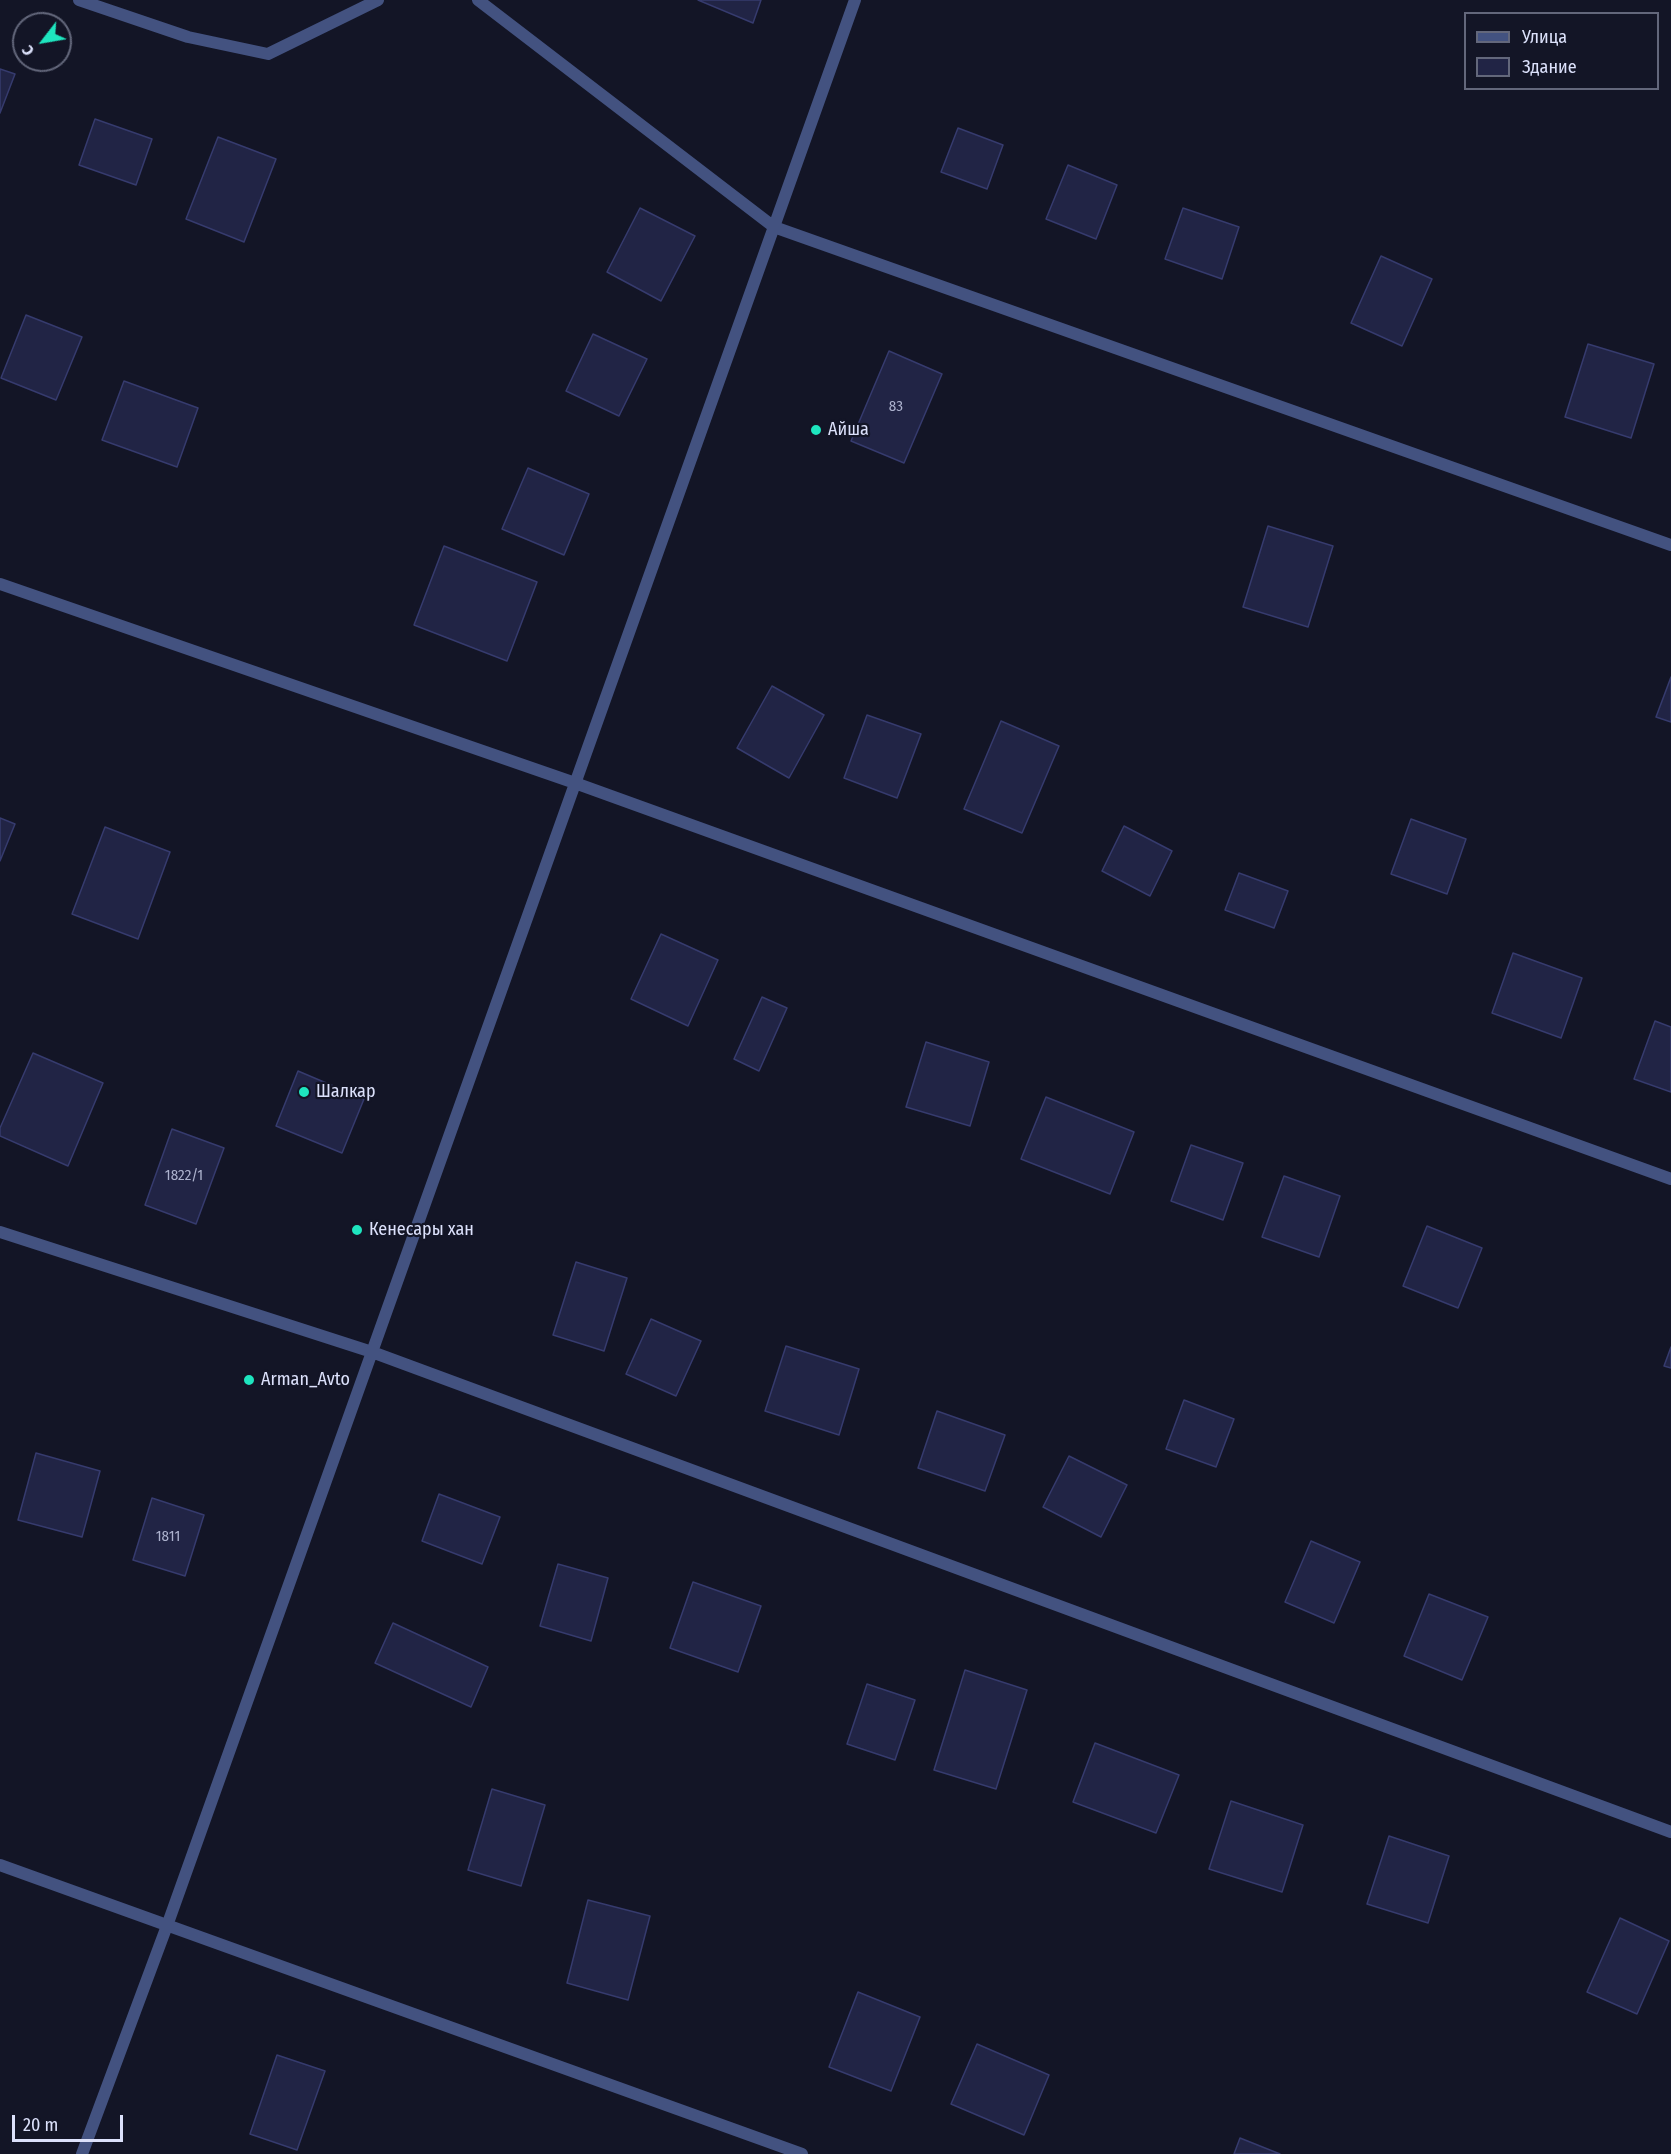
<!DOCTYPE html>
<meta charset="utf-8">
<style>
body{margin:0}
#map{position:relative;width:1671px;height:2154px;overflow:hidden;background:#131526;font-family:"Fira Sans Condensed",sans-serif}
canvas{display:block}
.legend{position:absolute;left:1464px;top:12px;width:195px;height:78px;box-sizing:border-box;background:#131526;border:2px solid #63677b;margin:0;padding:8px 10px;list-style:none;font-size:18px;color:#dce1fb}
.legend li{display:flex;align-items:center;gap:12px;height:30px}
.legend b{width:30px;border:2px solid #63677b}
.north{position:absolute;left:12px;top:12px;width:60px;height:60px;box-sizing:border-box;background:#131526;border:2px solid #63677b;border-radius:50%;rotate:239deg;font-size:16px;font-weight:700;line-height:24px;text-align:center;color:#dce1fb}
.north::after{content:'';display:block;margin:auto;width:21px;height:27px;background:#1ee5bf;clip-path:polygon(50% 0,100% 100%,50% 72%,0 100%)}
.scale{position:absolute;left:12px;top:2115px;width:111px;height:27px;box-sizing:border-box;border:3px solid #dce1fb;border-top:0;padding-left:8px;font-size:18px;line-height:21px;white-space:nowrap;color:#dce1fb;-webkit-text-stroke:4px #131526;paint-order:stroke}
</style>
<div id="map">
<canvas width="1671" height="2154"></canvas>
<ul class="legend">
<li><b style="height:8px;background:#435280"></b>Улица</li>
<li><b style="height:16px;background:#212445"></b>Здание</li>
</ul>
<div class="north">С</div>
<div class="scale">20 m</div>
</div>
<script>
const ctx = document.querySelector('canvas').getContext('2d');
ctx.lineJoin = 'round';
function paint(path, color) { ctx.fillStyle = color; ctx.fill(path, 'evenodd'); }
const shape = rows => new Path2D(rows.map(r => 'M' + r).join(''));
function stroke(path, color, width, dash) { ctx.strokeStyle = color; ctx.lineWidth = width; ctx.lineCap = dash ? 'butt' : 'round'; ctx.setLineDash(dash || []); ctx.stroke(path); }
function write(font, color, halo, rows, align = 'center') {
  ctx.font = font + ' "Fira Sans Condensed",sans-serif'; ctx.lineWidth = 4.5; ctx.setLineDash([]); ctx.textBaseline = 'middle'; ctx.strokeStyle = halo; ctx.fillStyle = color; for (const [text, x, y, turn = 0] of rows) {
    ctx.save(); ctx.translate(x, y); ctx.rotate((+turn || 0) * Math.PI / 180); ctx.textAlign = isNaN(turn) ? turn : align; if (halo) ctx.strokeText(text, 0, 0); ctx.fillText(text, 0, 0); ctx.restore();
  }
}
const building = shape([
 [698,0,761,0,753,23,698,0],
 [0,69,15,74,0,113,0,69],
 [95,119,152,139,136,185,79,165,95,119],
 [958,128,1003,145,987,189,941,172,958,128],
 [218,137,276,159,244,242,186,219,218,137],
 [1068,165,1117,185,1096,239,1046,219,1068,165],
 [640,208,695,236,661,301,607,272,640,208],
 [1183,208,1239,227,1222,279,1165,259,1183,208],
 [1381,256,1432,279,1402,346,1351,323,1381,256],
 [26,315,82,337,56,400,1,378,26,315],
 [593,334,647,359,619,416,566,391,593,334],
 [1588,344,1654,364,1631,438,1565,417,1588,344],
 [889,351,942,374,904,463,851,441,889,351],
 [124,381,198,408,177,467,102,440,124,381],
 [528,468,589,494,564,555,502,529,528,468],
 [1268,526,1333,546,1308,627,1243,607,1268,526],
 [444,546,537,582,507,661,414,625,444,546],
 [1671,677,1671,722,1656,717,1671,677],
 [772,686,824,715,789,778,737,748,772,686],
 [867,715,921,734,897,798,844,778,867,715],
 [1001,721,1059,746,1022,833,964,809,1001,721],
 [0,818,15,824,0,861,0,818],
 [1411,819,1466,839,1447,894,1391,874,1411,819],
 [1124,826,1172,851,1150,896,1102,871,1124,826],
 [105,827,170,852,138,939,72,914,105,827],
 [1239,873,1288,891,1274,928,1225,910,1239,873],
 [661,934,718,960,688,1026,631,999,661,934],
 [1513,953,1582,978,1561,1038,1492,1013,1513,953],
 [762,997,787,1008,759,1071,734,1059,762,997],
 [1655,1021,1671,1027,1671,1092,1634,1079,1655,1021],
 [926,1042,989,1062,970,1126,906,1107,926,1042],
 [33,1053,103,1083,68,1166,0,1136,0,1128,33,1053],
 [298,1071,364,1099,342,1153,276,1126,298,1071],
 [1046,1097,1134,1132,1110,1194,1021,1159,1046,1097],
 [172,1129,224,1148,196,1224,145,1205,172,1129],
 [1191,1145,1243,1163,1223,1220,1171,1201,1191,1145],
 [1284,1176,1340,1196,1319,1257,1262,1237,1284,1176],
 [1427,1226,1482,1248,1458,1308,1403,1286,1427,1226],
 [576,1262,627,1278,604,1351,553,1335,576,1262],
 [651,1319,701,1341,676,1396,626,1374,651,1319],
 [786,1346,859,1369,839,1435,765,1411,786,1346],
 [1671,1347,1671,1368,1664,1366,1671,1347],
 [1184,1400,1234,1419,1216,1467,1166,1449,1184,1400],
 [937,1411,1005,1435,985,1491,918,1468,937,1411],
 [36,1453,100,1471,82,1537,18,1520,36,1453],
 [1069,1456,1127,1485,1101,1537,1043,1507,1069,1456],
 [439,1494,500,1517,482,1564,422,1541,439,1494],
 [152,1498,204,1515,185,1576,133,1560,152,1498],
 [1311,1541,1360,1562,1334,1623,1285,1602,1311,1541],
 [558,1564,608,1578,591,1641,540,1626,558,1564],
 [693,1582,761,1606,738,1672,670,1648,693,1582],
 [1429,1594,1488,1617,1462,1680,1404,1656,1429,1594],
 [393,1623,488,1667,471,1707,375,1663,393,1623],
 [965,1670,1027,1690,996,1789,934,1770,965,1670],
 [867,1684,915,1700,895,1760,847,1744,867,1684],
 [1095,1743,1179,1775,1156,1833,1073,1802,1095,1743],
 [492,1789,545,1805,521,1886,468,1870,492,1789],
 [1231,1801,1303,1825,1282,1892,1209,1869,1231,1801],
 [1389,1836,1449,1856,1428,1923,1367,1904,1389,1836],
 [588,1900,650,1916,628,2000,567,1983,588,1900],
 [1620,1918,1669,1941,1637,2014,1587,1992,1620,1918],
 [858,1992,920,2017,891,2091,829,2067,858,1992],
 [977,2044,1049,2075,1024,2135,951,2104,977,2044],
 [277,2055,325,2071,297,2150,250,2134,277,2055],
 [1240,2138,1280,2154,1234,2154,1240,2138]
]);
const service = shape([
 [79,0,188,37,268,54,378,0]
]);
const minor = shape([
 [478,0,774,227,1671,545],
 [0,584,575,783,1671,1179],
 [0,1232,372,1352,1671,1832],
 [0,1865,802,2154],
 [82,2154,168,1923,855,0]
]);
const markers = [
 [816,430,6,"#1ee5bf"],
 [304,1092,6,"#1ee5bf"],
 [357,1230,6,"#1ee5bf"],
 [249,1380,6,"#1ee5bf"]
];
const numberNames = [
 ["83",896,407],
 ["1822/1",184,1176],
 ["1811",168,1537]
];
const poiNames = [
 ["Айша",828,430],
 ["Шалкар",316,1092],
 ["Кенесары хан",369,1230],
 ["Arman_Avto",261,1380]
];
paint(building, '#212445');
stroke(building, '#363b6e', 1.5);
stroke(service, '#435280', 12);
stroke(minor, '#435280', 12);
for (const [x, y, r, color] of markers) { const dot = new Path2D(); dot.arc(x, y, r, 0, 2 * Math.PI); ctx.fillStyle = color; ctx.fill(dot); stroke(dot, '#131526', 2); }
write('15px', '#adb2ce', null, numberNames);
write('18px', '#dce1fb', '#131526', poiNames, 'left');
</script>
